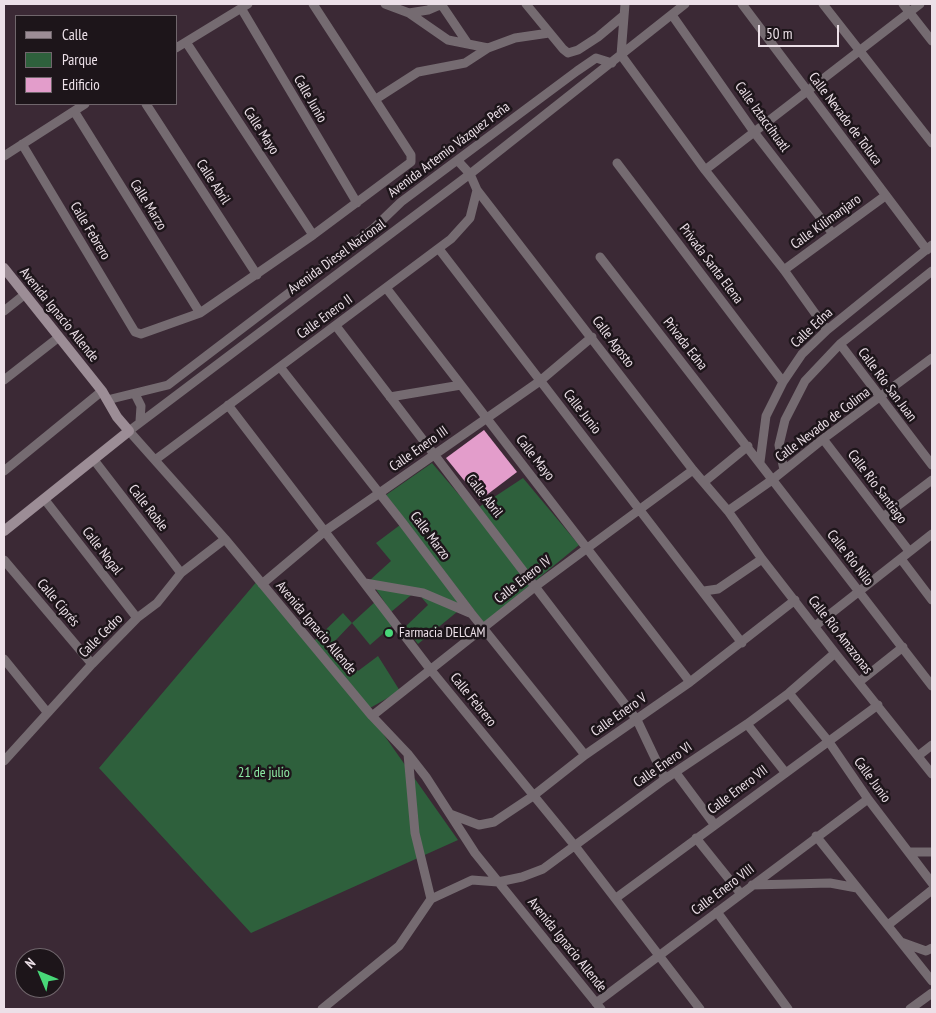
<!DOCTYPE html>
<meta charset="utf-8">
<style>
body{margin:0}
#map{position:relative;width:936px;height:1013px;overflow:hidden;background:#3b2935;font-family:"PT Sans Narrow",sans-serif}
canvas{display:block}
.frame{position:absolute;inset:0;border:5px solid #ece0e8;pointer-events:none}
.legend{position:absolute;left:15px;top:15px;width:162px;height:90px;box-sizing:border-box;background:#1d151a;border:1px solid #70666c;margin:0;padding:6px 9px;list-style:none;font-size:15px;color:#ece0e8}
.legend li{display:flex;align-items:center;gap:10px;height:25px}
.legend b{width:25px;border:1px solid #70666c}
.north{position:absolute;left:15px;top:948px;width:50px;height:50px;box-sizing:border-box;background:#1d151a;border:1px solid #70666c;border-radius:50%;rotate:315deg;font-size:14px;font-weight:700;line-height:20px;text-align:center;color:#ece0e8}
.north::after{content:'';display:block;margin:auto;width:18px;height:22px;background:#48d778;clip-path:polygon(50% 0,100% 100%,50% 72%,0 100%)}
.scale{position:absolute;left:758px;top:25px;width:81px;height:22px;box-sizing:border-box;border:2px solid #ece0e8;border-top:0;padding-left:6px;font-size:15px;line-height:18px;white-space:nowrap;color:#ece0e8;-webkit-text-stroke:4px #1d151a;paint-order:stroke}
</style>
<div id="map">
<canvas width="936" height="1013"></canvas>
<div class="frame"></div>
<ul class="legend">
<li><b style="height:6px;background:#9c8d96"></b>Calle</li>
<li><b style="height:14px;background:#2e603c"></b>Parque</li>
<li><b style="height:14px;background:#e39dcb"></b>Edificio</li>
</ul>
<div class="north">N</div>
<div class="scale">50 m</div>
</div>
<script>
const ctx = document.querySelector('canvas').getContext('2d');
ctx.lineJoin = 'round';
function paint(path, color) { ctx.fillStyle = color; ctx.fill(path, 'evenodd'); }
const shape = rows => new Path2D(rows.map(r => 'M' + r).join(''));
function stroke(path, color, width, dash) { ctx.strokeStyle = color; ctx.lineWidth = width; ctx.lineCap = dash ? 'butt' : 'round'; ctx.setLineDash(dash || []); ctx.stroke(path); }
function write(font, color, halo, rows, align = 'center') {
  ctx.font = font + ' "PT Sans Narrow",sans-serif'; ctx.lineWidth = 5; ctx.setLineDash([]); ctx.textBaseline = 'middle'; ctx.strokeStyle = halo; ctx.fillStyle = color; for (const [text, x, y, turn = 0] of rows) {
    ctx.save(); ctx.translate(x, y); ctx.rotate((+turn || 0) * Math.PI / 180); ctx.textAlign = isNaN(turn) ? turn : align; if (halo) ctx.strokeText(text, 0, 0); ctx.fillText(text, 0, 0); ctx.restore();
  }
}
const green = shape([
 [432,463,473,511,523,478,579,545,484,623,386,495],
 [400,525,463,607,418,644,405,627,428,605,416,591,391,612,370,580,391,561,376,543],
 [258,580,367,711,458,840,251,933,99,768],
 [376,601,394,624,370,645,352,623,334,642,358,671,378,656,400,691,370,708,313,642,343,613,352,623]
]);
const building = shape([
 [484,430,517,472,480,500,446,458]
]);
const street = shape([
 [385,4,409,13,448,40,488,48],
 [441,4,468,44],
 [526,4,563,49,568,53,578,50,598,37,623,16],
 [625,4,621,55,705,170,784,270,827,330],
 [742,4,927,250],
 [823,4,932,143],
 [903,4,932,41],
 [241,8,357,203],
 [409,13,428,10,442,4],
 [672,15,754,132,833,234],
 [186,42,313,235],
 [176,48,248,4],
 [376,99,418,72,465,63,488,48,515,38,549,33],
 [146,104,257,275],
 [74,111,200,313],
 [22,144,135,332,141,334,200,313,313,235,411,162,411,155,313,4],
 [4,156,85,104],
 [617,163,783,382],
 [705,170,920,4],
 [477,190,693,470,728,511,762,559,835,653,932,774],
 [439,249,742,643],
 [600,257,932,686],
 [784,270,885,196],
 [387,289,690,682],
 [4,311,24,295],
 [336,326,637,720,665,779],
 [840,344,932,465],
 [280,367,402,522,471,613,585,755],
 [4,380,59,337],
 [135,394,141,406,140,421],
 [390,397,461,385],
 [107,400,168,385,374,228,401,202,577,71,596,58,612,63],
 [228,405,430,669,575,846,700,1009],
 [823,439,909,551],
 [94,460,181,573],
 [155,460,451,239,470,218,477,190,470,174,458,161],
 [760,462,766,416,783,382,802,354,827,330,932,245],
 [784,470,779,445,785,420,805,381,840,344,932,271],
 [4,471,102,391],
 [704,482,748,446],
 [45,500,137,618],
 [728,511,772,480,823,439,932,358],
 [883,517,932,480],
 [901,559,932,600],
 [4,560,92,664],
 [365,583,423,593,470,613],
 [262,584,325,531,540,381,592,337],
 [704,591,718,589,762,559],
 [815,626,932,534],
 [4,659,47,712],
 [859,682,903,647],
 [789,693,829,742,868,799,932,883],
 [372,716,536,586,693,470],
 [747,724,785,772],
 [408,754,415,833,431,899],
 [918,756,932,745],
 [4,761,92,664,137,618,157,603,181,573,225,539],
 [676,773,714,824],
 [450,814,479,825,494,822,533,796,585,755,690,682,795,600],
 [816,836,932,981],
 [696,838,741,894],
 [909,852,932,852],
 [752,885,830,883,857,888],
 [616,898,878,705],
 [717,912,788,1009],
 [888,925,932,890],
 [901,942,926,951,932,948],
 [596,1003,868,799],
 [322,1009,399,946,431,899,472,880,498,882,522,877,543,869,665,779,747,724,789,693,835,653],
 [601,1009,475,853,426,777,408,754,372,716,225,539,129,431,470,174,685,4],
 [910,1009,932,993]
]);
const secondary = shape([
 [4,268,102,391,117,417,129,431,4,531]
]);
const markers = [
 [389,633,5,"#48d778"]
];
const streetNames = [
 ["Calle Junio",310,99,60],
 ["Calle Iztaccíhuatl",762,117,54],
 ["Calle Nevado de Toluca",845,119,53],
 ["Calle Mayo",261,131,57],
 ["Avenida Artemio Vázquez Peña",449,150,-37],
 ["Calle Abril",213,182,57],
 ["Calle Marzo",148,205,58],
 ["Calle Kilimanjaro",826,222,-36],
 ["Calle Febrero",90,231,59],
 ["Avenida Diesel Nacional",337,257,-36],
 ["Privada Santa Elena",711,264,53],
 ["Avenida Ignacio Allende",59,315,51],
 ["Calle Enero II",325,317,-36],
 ["Calle Edna",812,328,-43],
 ["Calle Agosto",613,342,53],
 ["Privada Edna",685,344,52],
 ["Calle Río San Juan",887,385,53],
 ["Calle Junio",582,412,52],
 ["Calle Nevado de Colima",823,425,-37],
 ["Calle Enero III",419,449,-35],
 ["Calle Mayo",535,458,52],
 ["Calle Río Santiago",877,487,53],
 ["Calle Abril",484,496,52],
 ["Calle Roble",148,508,52],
 ["Calle Marzo",430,536,53],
 ["Calle Nogal",102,551,52],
 ["Calle Río Nilo",850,558,52],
 ["Calle Enero IV",523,580,-38],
 ["Calle Ciprés",58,603,50],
 ["Avenida Ignacio Allende",316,628,50],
 ["Calle Río Amazonas",840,635,52],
 ["Calle Cedro",101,636,-45],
 ["Calle Febrero",473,700,51],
 ["Calle Enero V",619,715,-35],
 ["Calle Enero VI",663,765,-35],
 ["Calle Junio",872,780,54],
 ["Calle Enero VII",738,790,-37],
 ["Calle Enero VIII",723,890,-37],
 ["Avenida Ignacio Allende",567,945,51]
];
const poiNames = [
 ["Farmacia DELCAM",399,633]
];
const parkNames = [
 ["21 de julio",264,773]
];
paint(green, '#2e603c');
paint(building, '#e39dcb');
stroke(street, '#756b71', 9);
stroke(secondary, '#9c8d96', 10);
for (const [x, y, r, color] of markers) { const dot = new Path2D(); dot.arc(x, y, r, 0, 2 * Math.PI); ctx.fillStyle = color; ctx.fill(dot); stroke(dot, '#1d151a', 2); }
write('14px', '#ece0e8', '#1d151a', streetNames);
write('14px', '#ece0e8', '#1d151a', poiNames, 'left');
write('14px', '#8deaa4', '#1d151a', parkNames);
</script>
